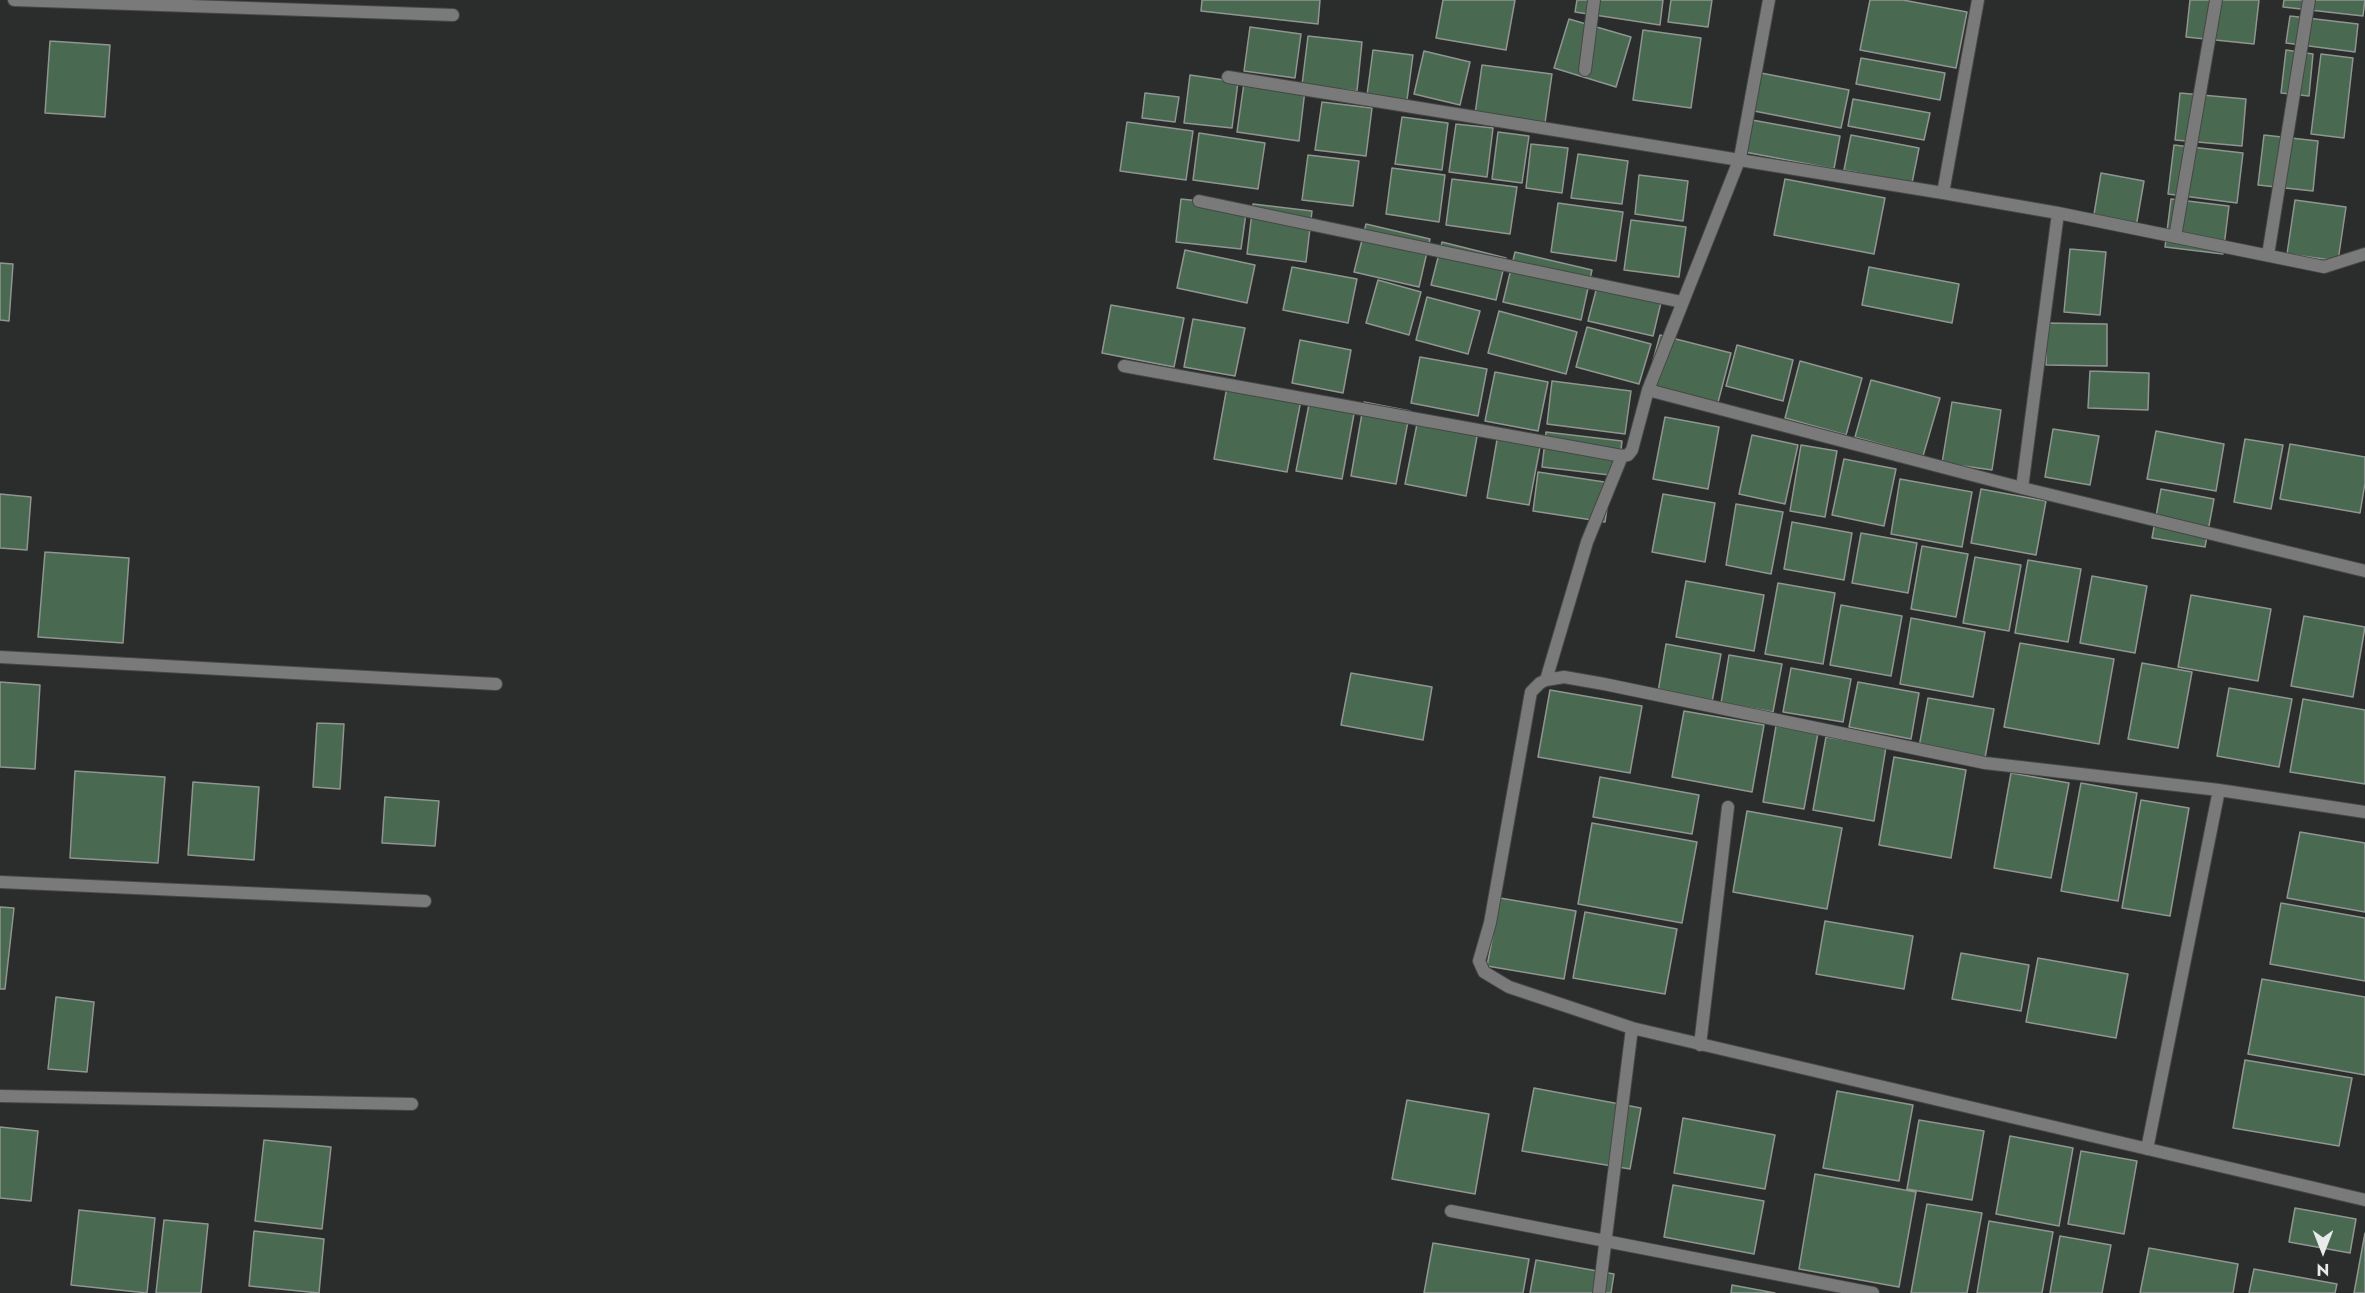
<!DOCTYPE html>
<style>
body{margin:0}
#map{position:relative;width:2365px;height:1293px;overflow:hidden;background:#2a2d2b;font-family:Jost,sans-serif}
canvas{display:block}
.north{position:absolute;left:2293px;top:1221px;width:60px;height:60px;-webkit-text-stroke:4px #2a2d2b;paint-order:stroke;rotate:180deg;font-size:16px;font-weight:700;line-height:24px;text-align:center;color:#e9ebea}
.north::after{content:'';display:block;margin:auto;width:21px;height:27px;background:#e9ebea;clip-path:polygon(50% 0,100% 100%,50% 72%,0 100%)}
</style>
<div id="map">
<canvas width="2365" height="1293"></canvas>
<div class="north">N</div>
</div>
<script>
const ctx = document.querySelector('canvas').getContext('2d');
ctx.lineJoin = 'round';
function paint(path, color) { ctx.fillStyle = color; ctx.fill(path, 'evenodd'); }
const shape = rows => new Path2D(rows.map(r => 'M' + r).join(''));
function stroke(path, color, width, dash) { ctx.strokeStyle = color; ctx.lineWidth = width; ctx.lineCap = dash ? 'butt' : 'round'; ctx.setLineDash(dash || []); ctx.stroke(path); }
const building = shape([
 [1202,0,1320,0,1318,24,1201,11,1202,0],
 [1443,0,1515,0,1506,50,1436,38,1443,0],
 [1577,0,1663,0,1660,25,1575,12,1577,0],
 [1671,0,1712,0,1708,27,1668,22,1671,0],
 [1870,0,1903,0,1967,12,1956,68,1860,50,1870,0],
 [2190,0,2259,0,2254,44,2186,37,2190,0],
 [2284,0,2365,0,2363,16,2283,7,2284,0],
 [2290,16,2358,24,2355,52,2286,43,2290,16],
 [1569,19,1631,37,1616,87,1554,68,1569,19],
 [1250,27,1301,34,1295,78,1244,71,1250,27],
 [1643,30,1701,38,1691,108,1633,100,1643,30],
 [1308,36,1362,42,1357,91,1302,85,1308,36],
 [50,41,110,45,105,117,45,113,50,41],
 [1373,50,1413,55,1407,100,1367,95,1373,50],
 [2286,50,2313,54,2309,96,2281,93,2286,50],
 [1424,51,1470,62,1460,105,1414,94,1424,51],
 [2321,54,2353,58,2344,138,2311,134,2321,54],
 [1861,58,1945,73,1940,100,1856,84,1861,58],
 [1482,65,1552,74,1545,123,1475,114,1482,65],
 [1761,73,1849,90,1841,128,1754,111,1761,73],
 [1190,75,1238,82,1232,128,1184,123,1190,75],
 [1244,83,1305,90,1299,141,1237,132,1244,83],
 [1145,93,1179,97,1175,122,1142,118,1145,93],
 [2180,93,2246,99,2242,146,2175,140,2180,93],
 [1853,99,1930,113,1924,140,1848,126,1853,99],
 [1322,102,1372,108,1366,156,1315,150,1322,102],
 [1402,117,1448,123,1442,170,1395,164,1402,117],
 [1752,120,1840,136,1834,169,1745,152,1752,120],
 [1127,122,1193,131,1186,180,1120,171,1127,122],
 [1456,124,1493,128,1487,177,1449,172,1456,124],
 [1498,132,1529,136,1522,183,1492,179,1498,132],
 [1199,133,1265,143,1258,189,1193,180,1199,133],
 [1851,135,1919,148,1912,183,1844,170,1851,135],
 [2264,135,2318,141,2313,191,2258,185,2264,135],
 [1531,144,1568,148,1562,193,1526,188,1531,144],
 [2174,145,2243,153,2237,203,2168,194,2174,145],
 [1578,154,1628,161,1622,204,1571,198,1578,154],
 [1308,155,1359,161,1353,206,1302,200,1308,155],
 [1392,168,1445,175,1439,222,1386,214,1392,168],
 [2101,173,2144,181,2136,227,2093,220,2101,173],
 [1639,175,1688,181,1683,221,1635,214,1639,175],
 [1452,179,1517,187,1510,234,1446,225,1452,179],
 [1785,179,1885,198,1874,254,1774,235,1785,179],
 [1181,199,1247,206,1241,249,1176,242,1181,199],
 [2171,199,2229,206,2223,254,2165,247,2171,199],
 [2295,200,2346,207,2338,261,2287,254,2295,200],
 [1558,203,1623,212,1616,261,1551,252,1558,203],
 [1253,204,1312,211,1306,262,1247,254,1253,204],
 [1631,220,1686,227,1679,277,1624,270,1631,220],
 [1366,224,1430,239,1419,287,1354,272,1366,224],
 [1442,242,1506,258,1496,300,1431,285,1442,242],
 [2070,249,2106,252,2100,315,2064,312,2070,249],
 [1185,250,1255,265,1247,303,1177,288,1185,250],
 [1515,252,1592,270,1581,320,1503,302,1515,252],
 [0,263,13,264,9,321,0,320,0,263],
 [1292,267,1357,279,1348,323,1283,310,1292,267],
 [1869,267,1959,284,1952,323,1862,305,1869,267],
 [1599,279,1663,294,1653,336,1588,321,1599,279],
 [1378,280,1421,292,1409,335,1366,323,1378,280],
 [1427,297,1480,311,1468,354,1416,340,1427,297],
 [1111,305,1184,318,1174,367,1102,353,1111,305],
 [1499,311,1577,332,1566,374,1488,353,1499,311],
 [1193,319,1245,328,1235,376,1184,367,1193,319],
 [2046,323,2107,324,2107,366,2046,365,2046,323],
 [1587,327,1651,344,1639,384,1576,367,1587,327],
 [1660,335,1731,353,1717,406,1646,387,1660,335],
 [1300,340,1351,350,1343,393,1292,383,1300,340],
 [1737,345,1793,360,1783,401,1726,386,1737,345],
 [1420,357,1487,369,1478,416,1411,403,1420,357],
 [1800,361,1862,378,1846,435,1785,418,1800,361],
 [2090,371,2149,373,2148,410,2088,408,2090,371],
 [1495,372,1548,382,1538,431,1485,421,1495,372],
 [1871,380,1940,398,1923,456,1855,437,1871,380],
 [1228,381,1302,395,1287,472,1214,459,1228,381],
 [1552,381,1631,391,1625,434,1547,424,1552,381],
 [1311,394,1356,403,1342,479,1296,471,1311,394],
 [1364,402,1410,411,1396,484,1351,476,1364,402],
 [1952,402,2001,410,1992,470,1942,463,1952,402],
 [1419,414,1479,426,1466,496,1405,484,1419,414],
 [1665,417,1719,427,1708,489,1653,479,1665,417],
 [2053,429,2099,436,2090,485,2045,477,2053,429],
 [2156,431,2224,444,2216,491,2147,479,2156,431],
 [1546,432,1622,441,1618,476,1542,467,1546,432],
 [1498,434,1541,442,1529,505,1487,498,1498,434],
 [1752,435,1798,445,1785,504,1739,494,1752,435],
 [2245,439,2283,445,2271,509,2234,502,2245,439],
 [2290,444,2365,457,2365,483,2360,513,2280,499,2290,444],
 [1801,445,1837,451,1825,517,1790,511,1801,445],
 [1844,459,1896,469,1884,526,1832,515,1844,459],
 [1538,472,1611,483,1605,522,1533,511,1538,472],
 [1900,479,1972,492,1962,547,1891,534,1900,479],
 [1981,489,2046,501,2036,555,1971,543,1981,489],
 [2161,489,2214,499,2205,547,2152,538,2161,489],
 [0,494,31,497,27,550,0,548,0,494],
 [1663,494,1715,503,1705,562,1652,552,1663,494],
 [1736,504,1783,512,1771,574,1726,565,1736,504],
 [1792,522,1852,533,1844,580,1784,569,1792,522],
 [1861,533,1917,543,1908,593,1852,583,1861,533],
 [1922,546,1968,554,1956,617,1911,609,1922,546],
 [45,552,129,558,123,643,38,637,45,552],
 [1975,557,2021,565,2009,631,1963,623,1975,557],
 [2028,560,2081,569,2068,642,2015,633,2028,560],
 [2092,576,2147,586,2135,653,2080,643,2092,576],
 [1686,581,1764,595,1754,651,1676,637,1686,581],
 [1778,583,1835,593,1823,664,1765,654,1778,583],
 [2191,595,2271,609,2258,681,2178,667,2191,595],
 [1841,605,1902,616,1891,676,1830,665,1841,605],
 [2304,616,2365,627,2353,697,2291,686,2304,616],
 [1911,618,1985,632,1973,697,1900,684,1911,618],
 [2020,643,2114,659,2099,744,2004,727,2020,643],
 [1666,644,1721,654,1712,702,1658,692,1666,644],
 [1729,655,1782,664,1773,712,1721,703,1729,655],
 [2142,663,2192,672,2178,748,2128,739,2142,663],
 [1791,668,1851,679,1843,722,1783,712,1791,668],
 [1351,673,1432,687,1423,740,1341,725,1351,673],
 [0,682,40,685,35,769,0,767,0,682],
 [1858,682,1919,693,1911,739,1849,727,1858,682],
 [2229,688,2292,699,2279,767,2217,756,2229,688],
 [1550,690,1642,706,1630,773,1538,757,1550,690],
 [1928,698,1994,709,1985,758,1919,747,1928,698],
 [2303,699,2365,710,2365,784,2290,772,2303,699],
 [1684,711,1764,725,1752,792,1672,777,1684,711],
 [317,723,344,724,340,789,313,787,317,723],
 [1776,726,1818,733,1804,809,1763,802,1776,726],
 [1826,737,1886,747,1874,821,1813,810,1826,737],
 [1894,757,1966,770,1951,858,1879,845,1894,757],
 [75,771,165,777,158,863,70,858,75,771],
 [2011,773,2069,783,2051,878,1994,868,2011,773],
 [1600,777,1699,795,1692,834,1593,817,1600,777],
 [193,782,259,787,254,860,188,855,193,782],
 [2081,783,2137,793,2118,901,2061,891,2081,783],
 [385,797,439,801,435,846,382,843,385,797],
 [2141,800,2189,808,2170,916,2122,908,2141,800],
 [1747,811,1842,828,1827,909,1733,892,1747,811],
 [1592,823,1697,842,1682,923,1578,904,1592,823],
 [2300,832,2365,843,2365,912,2287,898,2300,832],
 [1500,898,1576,911,1564,979,1487,966,1500,898],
 [2281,903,2365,918,2365,981,2270,964,2281,903],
 [0,907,14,908,5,989,0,989,0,907],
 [1585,912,1677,929,1665,994,1573,978,1585,912],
 [1825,921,1913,936,1904,989,1816,974,1825,921],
 [1961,953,2029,965,2021,1011,1952,999,1961,953],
 [2038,958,2128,974,2116,1038,2026,1022,2038,958],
 [2262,979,2365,997,2365,1075,2248,1054,2262,979],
 [56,997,94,1002,87,1072,48,1069,56,997],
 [2245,1060,2352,1078,2339,1146,2233,1128,2245,1060],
 [1534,1088,1641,1108,1630,1169,1522,1151,1534,1088],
 [1837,1091,1913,1105,1899,1181,1823,1168,1837,1091],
 [1407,1100,1489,1114,1475,1194,1392,1179,1407,1100],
 [1683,1118,1775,1135,1765,1189,1674,1173,1683,1118],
 [1919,1120,1984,1131,1972,1200,1907,1189,1919,1120],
 [0,1127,38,1131,31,1201,0,1198,0,1127],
 [2010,1136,2073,1148,2059,1226,1996,1214,2010,1136],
 [264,1140,331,1147,322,1229,255,1221,264,1140],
 [2081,1151,2137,1161,2124,1234,2068,1224,2081,1151],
 [1815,1174,1916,1192,1899,1287,1799,1269,1815,1174],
 [1673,1185,1764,1201,1754,1254,1664,1237,1673,1185],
 [1927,1204,1982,1213,1967,1293,1911,1293,1927,1204],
 [2295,1208,2356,1219,2350,1253,2289,1242,2295,1208],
 [79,1210,155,1218,147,1293,71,1285,79,1210],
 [164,1220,208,1224,201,1293,156,1293,164,1220],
 [1989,1221,2053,1232,2042,1293,1977,1293,1989,1221],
 [254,1231,324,1239,319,1293,249,1286,254,1231],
 [2365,1233,2365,1293,2354,1293,2365,1233],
 [2060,1236,2111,1245,2102,1293,2050,1293,2060,1236],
 [1433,1243,1529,1259,1523,1293,1424,1293,1433,1243],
 [2149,1248,2238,1264,2233,1293,2140,1293,2149,1248],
 [1536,1260,1614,1274,1611,1293,1530,1293,1536,1260],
 [2254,1269,2337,1284,2335,1293,2249,1293,2254,1269],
 [1732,1285,1775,1293,1731,1293,1732,1285]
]);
const minor = shape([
 [14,0,453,15],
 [1585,70,1594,0],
 [1228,77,1943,193,2058,213,2324,267,2365,254],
 [1943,193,1978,0],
 [1199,201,1682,302],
 [2175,237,2216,0],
 [2268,255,2309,0],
 [1124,366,1622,456,1628,455,1632,450,1648,390,1740,158,1769,0],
 [1648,390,2022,488,2365,571],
 [2022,488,2058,213],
 [0,657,496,684],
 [1546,680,1587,542,1622,456],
 [0,882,425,901],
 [1632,1028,1509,987,1484,972,1479,961,1490,923,1531,692,1540,683,1546,680,1564,677,1604,684,1985,763,2219,790,2365,812],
 [1700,1045,1728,807],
 [0,1096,412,1104],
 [2147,1149,2219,790],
 [1451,1211,1873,1293],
 [1599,1293,1632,1028,2365,1200]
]);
paint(building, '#496a51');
stroke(building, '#919592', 1.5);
stroke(minor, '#454846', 14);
stroke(minor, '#797a79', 12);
</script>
